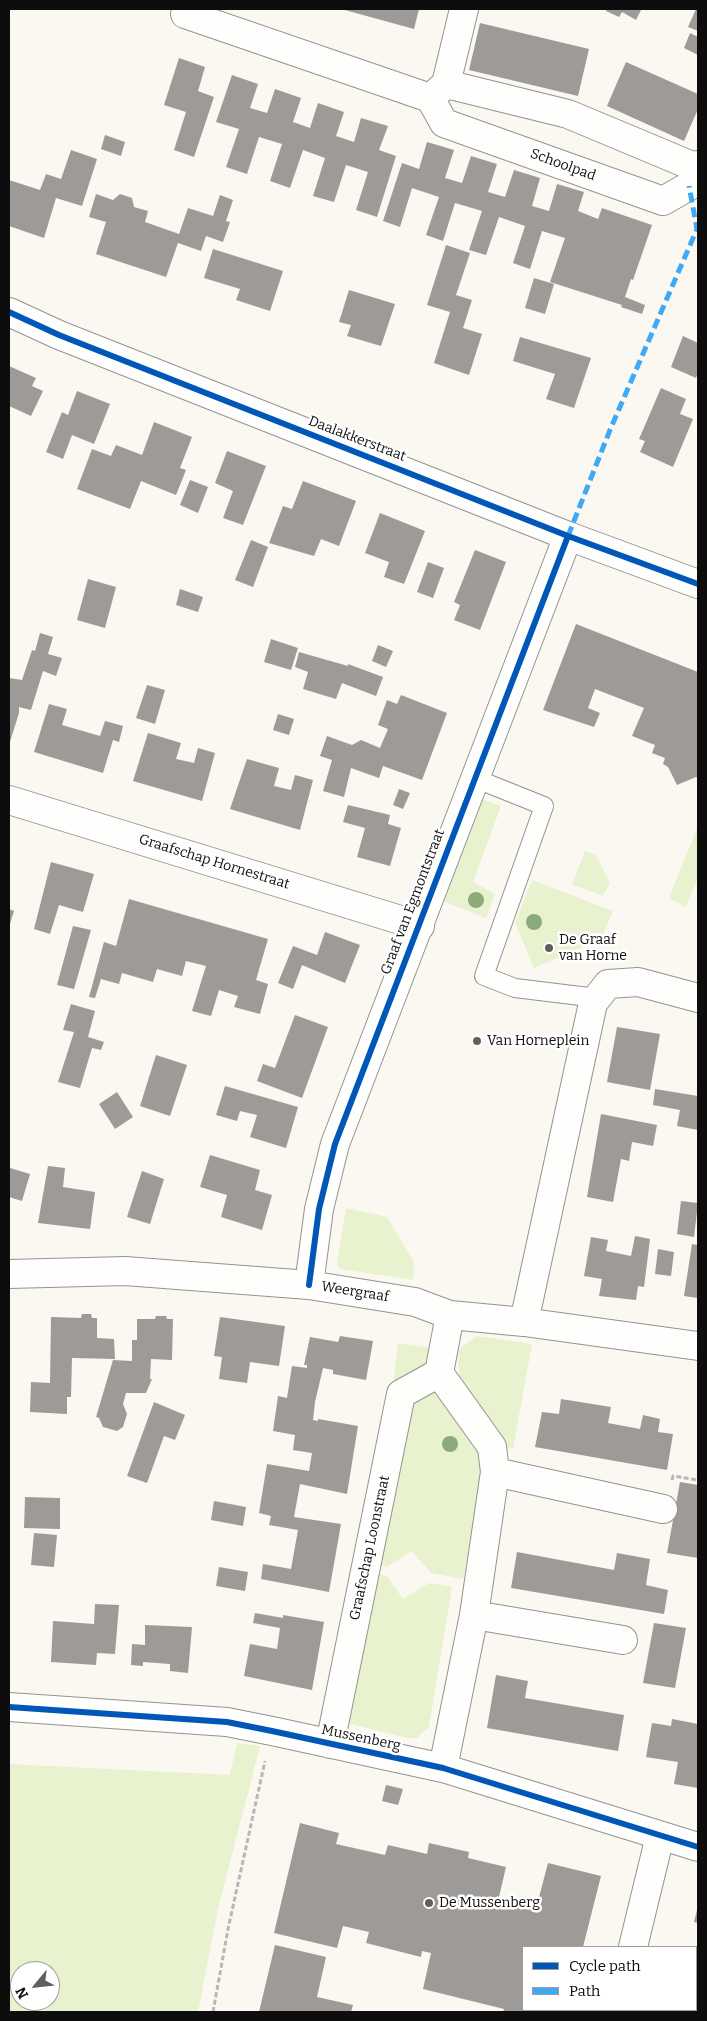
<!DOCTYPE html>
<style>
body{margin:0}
#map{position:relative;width:707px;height:2021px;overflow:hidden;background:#fbf8f1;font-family:Bitter,serif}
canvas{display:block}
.frame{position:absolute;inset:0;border:10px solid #0d0d0d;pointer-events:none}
.legend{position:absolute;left:522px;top:1946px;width:175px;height:65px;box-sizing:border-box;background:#fff;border:1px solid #9e9e9e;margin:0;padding:6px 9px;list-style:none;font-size:15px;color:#0d0d0d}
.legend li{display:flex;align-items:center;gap:10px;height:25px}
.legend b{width:25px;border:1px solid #9e9e9e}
.north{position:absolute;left:10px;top:1961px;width:50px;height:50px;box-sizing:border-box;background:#fff;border:1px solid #9e9e9e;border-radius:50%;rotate:242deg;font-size:14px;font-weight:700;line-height:20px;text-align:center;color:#0d0d0d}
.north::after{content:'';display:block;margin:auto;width:18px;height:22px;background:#605f5d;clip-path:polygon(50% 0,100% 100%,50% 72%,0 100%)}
</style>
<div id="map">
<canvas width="707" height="2021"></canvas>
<div class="frame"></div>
<ul class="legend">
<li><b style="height:6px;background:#0057b8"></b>Cycle path</li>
<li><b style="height:6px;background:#3fa9f5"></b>Path</li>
</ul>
<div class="north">N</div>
</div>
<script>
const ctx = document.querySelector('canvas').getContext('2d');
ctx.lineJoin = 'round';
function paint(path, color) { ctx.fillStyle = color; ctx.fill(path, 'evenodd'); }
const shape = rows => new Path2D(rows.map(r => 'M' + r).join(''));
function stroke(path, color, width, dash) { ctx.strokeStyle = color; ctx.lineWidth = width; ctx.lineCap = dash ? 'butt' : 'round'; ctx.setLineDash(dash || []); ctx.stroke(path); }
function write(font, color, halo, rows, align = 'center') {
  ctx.font = font + ' Bitter,serif'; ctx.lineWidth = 5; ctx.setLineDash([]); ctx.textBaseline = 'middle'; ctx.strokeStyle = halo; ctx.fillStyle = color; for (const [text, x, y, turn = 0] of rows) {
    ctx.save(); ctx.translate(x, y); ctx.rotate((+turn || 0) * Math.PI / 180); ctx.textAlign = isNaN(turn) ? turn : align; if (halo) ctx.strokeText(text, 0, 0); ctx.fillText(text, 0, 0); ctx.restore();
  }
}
const green = shape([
 [482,799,501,806,473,882,495,894,486,918,443,901],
 [698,826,698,877,686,907,669,898],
 [585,851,596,855,610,883,603,896,572,884],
 [532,880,613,911,599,944,592,943,534,968,515,923],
 [346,1208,387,1217,414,1262,413,1280,340,1269,337,1263],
 [477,1336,532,1344,513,1449,506,1448,460,1376,458,1365,459,1349],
 [398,1343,430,1348,428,1367,393,1387],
 [433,1385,479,1454,483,1472,463,1579,431,1573,412,1551,387,1567,371,1563,411,1396],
 [369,1572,387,1576,403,1599,429,1583,452,1587,429,1727,417,1738,408,1738,343,1722],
 [237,1743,260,1746,218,1909,198,2012,9,2012,9,1764,230,1775],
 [20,1971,50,1971,50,2001,20,2001]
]);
const building = shape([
 [341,9,419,9,414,29],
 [607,9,638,9,641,10,636,20,622,12,619,17,606,11],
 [696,9,698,9,698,31,688,27],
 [480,23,589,49,578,96,469,70],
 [690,33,698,37,698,55,684,48],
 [179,58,205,67,198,91,214,97,194,157,174,150,186,112,164,105],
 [626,62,698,94,698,109,684,141,607,106],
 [232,75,258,84,250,108,267,113,275,89,301,98,293,122,310,128,318,103,344,112,336,136,354,142,361,118,388,126,379,150,396,156,377,217,356,210,368,172,346,165,334,202,313,196,325,158,303,150,290,188,270,181,282,144,259,137,247,174,226,167,239,129,216,122],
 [105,135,125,142,121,156,101,149],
 [427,142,454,150,445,178,462,183,471,156,497,164,488,192,505,197,514,170,540,178,532,206,549,211,557,184,584,192,578,211,598,219,602,208,652,225,633,280,631,279,625,297,645,305,642,314,621,307,622,305,550,282,565,238,542,231,530,269,513,263,525,226,499,217,486,255,469,250,482,211,455,203,443,241,426,235,439,197,412,188,400,227,383,221,402,163,419,169],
 [71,150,97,159,82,206,56,198,44,238,9,226,9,180,40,190,46,174,61,179],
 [96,194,113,200,120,194,132,198,134,207,148,211,145,222,179,234,188,208,213,216,220,195,233,200,226,221,230,222,223,242,206,236,201,251,178,243,166,277,96,254,106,222,89,217],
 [446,245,470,253,456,295,472,300,463,328,482,334,469,375,434,363,450,312,427,305],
 [213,249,283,271,270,311,236,300,240,289,204,278],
 [534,278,554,284,545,314,525,308],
 [349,290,395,304,381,346,347,336,351,325,339,322],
 [683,336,698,343,698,372,696,378,671,367],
 [520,337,591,358,574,408,546,399,555,374,513,361],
 [9,366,36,378,32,386,43,391,31,416,9,406],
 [661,388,686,399,680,414,693,419,673,467,640,452,645,441,639,439],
 [77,391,110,404,94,444,72,435,63,459,46,452,62,412,68,415],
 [154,422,192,437,180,468,186,470,176,495,141,481,130,509,77,489,92,449,111,456,116,445,142,455],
 [227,451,266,466,243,525,223,518,233,491,215,483],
 [190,480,208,487,198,513,180,505],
 [303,481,356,501,339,546,321,539,314,556,269,543,283,506,292,509],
 [380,513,425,531,404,584,384,577,389,562,365,553],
 [251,540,268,547,253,587,235,580],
 [475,550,506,562,480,630,454,620,460,605,454,602],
 [428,562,444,568,433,598,417,592],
 [88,579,116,587,105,628,77,620],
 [180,589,203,597,198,612,176,605],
 [576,624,698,672,698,778,696,777,677,785,668,767,663,764,665,758,652,753,655,745,632,736,644,708,595,689,588,708,600,713,594,727,543,710],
 [40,633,53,637,48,654,62,658,56,676,43,671,31,710,19,707,19,713,9,745,9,678,22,680,32,650,35,651],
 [271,639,298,648,291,670,264,662],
 [378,645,393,651,386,667,372,661],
 [299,652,348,666,348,664,383,677,376,696,342,683,336,699,303,689,308,672,295,667],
 [147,685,165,690,155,724,136,718],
 [401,695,447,713,422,780,383,766,379,778,351,768,344,797,323,791,332,760,320,756,327,736,352,745,361,740,380,748,388,729,378,725,387,700,397,704],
 [49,704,67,709,62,725,100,736,105,721,123,726,119,742,113,740,103,773,34,752],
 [278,714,294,719,289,735,273,730],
 [148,733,181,743,176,759,194,763,198,748,215,753,202,801,133,781],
 [247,759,279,768,274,786,291,790,295,775,313,780,300,830,230,809],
 [399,789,410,793,403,809,393,805],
 [348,805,390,815,388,824,401,828,390,866,357,857,365,828,343,822],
 [51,862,94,874,83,912,59,905,50,934,34,929],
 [129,899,268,939,256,980,268,984,260,1014,234,1007,238,996,219,990,211,1016,192,1011,206,966,186,961,182,976,157,969,153,982,122,973,119,984,101,979,95,998,89,997,104,942,116,946],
 [9,909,14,911,9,927],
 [73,926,91,930,74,989,57,985],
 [325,932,360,945,345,983,302,965,293,989,278,983,293,946,317,955],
 [71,1004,95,1011,88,1037,104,1042,101,1050,92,1048,80,1088,58,1082,74,1032,63,1030],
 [295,1015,328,1027,302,1098,257,1081,263,1064,275,1068],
 [617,1027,660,1034,650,1090,607,1082],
 [156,1055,187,1065,170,1116,140,1106],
 [225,1086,298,1107,286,1148,250,1137,257,1115,240,1111,237,1121,216,1115],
 [655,1089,698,1096,698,1130,677,1126,680,1110,653,1105],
 [117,1092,133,1117,115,1129,99,1104],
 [601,1114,657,1125,653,1146,632,1142,629,1161,621,1159,613,1202,587,1197],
 [210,1155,260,1170,255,1190,272,1195,262,1230,221,1217,227,1195,200,1187],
 [48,1166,65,1168,63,1187,95,1192,90,1229,38,1223],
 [10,1168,30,1174,22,1201,9,1197],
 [142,1171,164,1179,150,1224,127,1217],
 [681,1201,698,1203,694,1237,677,1234],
 [635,1236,650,1239,644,1287,638,1286,636,1300,599,1296,602,1279,584,1276,591,1237,608,1240,606,1251,631,1256],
 [692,1244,698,1245,698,1298,684,1296],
 [658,1249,674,1252,671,1276,655,1274],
 [82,1314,91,1314,92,1318,97,1318,97,1338,114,1339,115,1359,72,1358,71,1397,67,1397,67,1414,30,1412,31,1382,50,1383,51,1317,81,1318],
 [156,1316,166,1316,167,1319,173,1319,172,1360,151,1359,150,1379,152,1379,146,1393,126,1393,123,1404,127,1414,123,1427,117,1431,103,1427,99,1418,96,1417,113,1360,132,1361,132,1340,137,1340,137,1319,155,1319],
 [220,1317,285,1326,279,1366,250,1362,247,1383,219,1379,222,1357,214,1356],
 [340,1336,373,1341,366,1380,333,1374,333,1370,323,1368,315,1402,313,1420,318,1421,318,1419,358,1426,347,1494,300,1484,294,1517,341,1524,329,1592,261,1579,263,1564,291,1569,298,1530,269,1525,271,1516,259,1513,267,1464,309,1471,312,1453,293,1450,295,1435,273,1431,278,1396,287,1398,292,1366,307,1368,307,1365,304,1365,310,1337,338,1342],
 [561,1399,611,1407,608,1423,640,1429,643,1415,660,1419,658,1432,673,1434,667,1470,535,1447,542,1412,559,1414],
 [154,1402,185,1415,175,1440,164,1436,147,1483,127,1476],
 [680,1482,698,1485,698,1558,667,1553],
 [25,1497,60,1498,60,1529,24,1528],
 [214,1501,246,1507,243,1526,211,1520],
 [34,1533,57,1535,54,1567,31,1565],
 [517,1552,614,1570,617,1553,650,1559,646,1585,668,1590,664,1614,511,1588],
 [219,1567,248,1572,245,1591,216,1586],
 [95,1604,119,1605,115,1654,97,1653,96,1665,51,1662,53,1621,94,1624],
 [255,1613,283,1618,283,1615,324,1622,312,1690,244,1676,250,1644,277,1649,280,1628,253,1623],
 [654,1623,686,1628,675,1688,643,1683],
 [145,1625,192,1627,188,1673,170,1671,170,1664,143,1662,143,1666,131,1665,132,1644,145,1645],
 [496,1675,528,1681,525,1698,624,1715,618,1751,487,1728],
 [672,1719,698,1724,698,1788,674,1784,678,1762,646,1757,652,1723,671,1726],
 [386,1785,403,1789,398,1805,382,1801],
 [300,1823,339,1833,336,1844,385,1855,388,1845,427,1854,429,1843,469,1852,468,1858,506,1867,499,1897,537,1905,548,1863,601,1876,583,1947,523,1947,523,2010,558,2010,557,2012,503,2012,504,2009,423,1989,431,1953,422,1951,421,1957,366,1943,369,1932,343,1926,337,1948,274,1933],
 [698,1906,698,1923,694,1922],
 [275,1945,326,1957,317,1997,353,2005,351,2012,259,2012],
 [696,1980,698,1981,698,2012,672,2012,673,2010,696,2010]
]);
const path = shape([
 [672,1480,673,1476,698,1480],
 [213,2012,228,1929,265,1761]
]);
const lane = shape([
 [474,778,544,806,484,976,515,988,597,998]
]);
const street = shape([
 [185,14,430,98,446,84,568,114,697,168],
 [446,84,464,9],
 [430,98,444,123,663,201,689,186,698,165],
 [9,312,59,335,568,536,698,584],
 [9,800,420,926],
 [9,1274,125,1271,309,1285,415,1302,450,1315,524,1322,698,1346],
 [309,1285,319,1209,335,1144,568,536],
 [524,1322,593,1003,608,984,638,982,698,998],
 [495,1472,663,1509],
 [474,1615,623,1640],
 [9,1707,227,1722,272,1731,443,1768,698,1847],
 [330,1744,401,1394,439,1373],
 [443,1768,474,1615,495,1472,492,1447,439,1373,450,1315],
 [633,1947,660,1836],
 [617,2012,618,2010]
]);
const quiet = shape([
 [568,536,610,430,697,229,689,186]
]);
const cycleway = shape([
 [9,312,59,335,568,536,698,584],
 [309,1285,319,1209,335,1144,568,536],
 [9,1707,227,1722,272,1731,443,1768,698,1847]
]);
const trees = [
 [476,900],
 [534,922],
 [450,1444]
];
const markers = [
 [549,948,5,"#605f5d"],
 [477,1041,5,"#605f5d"],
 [429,1903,5,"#605f5d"]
];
const streetNames = [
 ["Schoolpad",563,165,20],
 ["Daalakkerstraat",357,439,21],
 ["Graafschap Hornestraat",214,862,17],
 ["Graaf van Egmontstraat",413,902,-69],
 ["Weergraaf",355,1292,9],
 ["Graafschap Loonstraat",370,1548,-78],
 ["Mussenberg",361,1738,12]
];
const poiNames = [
 ["De Graaf",559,940],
 ["van Horne",559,956],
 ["Van Horneplein",487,1041],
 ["De Mussenberg",439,1903]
];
paint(green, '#e8f2cf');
paint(building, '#9e9a97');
stroke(lane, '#949390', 20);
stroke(street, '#949390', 30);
stroke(path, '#b8b7b6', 3, [5, 2.5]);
stroke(lane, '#fefefd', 18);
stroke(street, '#fefefd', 28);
stroke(quiet, '#3fa9f5', 5, [10, 5]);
stroke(cycleway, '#0057b8', 6);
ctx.fillStyle = '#8daa7a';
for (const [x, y] of trees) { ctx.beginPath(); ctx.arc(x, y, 8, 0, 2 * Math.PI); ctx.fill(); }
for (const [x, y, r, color] of markers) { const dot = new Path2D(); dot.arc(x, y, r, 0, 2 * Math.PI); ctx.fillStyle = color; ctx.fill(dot); stroke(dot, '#fff', 2); }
write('14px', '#0d0d0d', '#fff', streetNames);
write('14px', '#0d0d0d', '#fff', poiNames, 'left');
</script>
